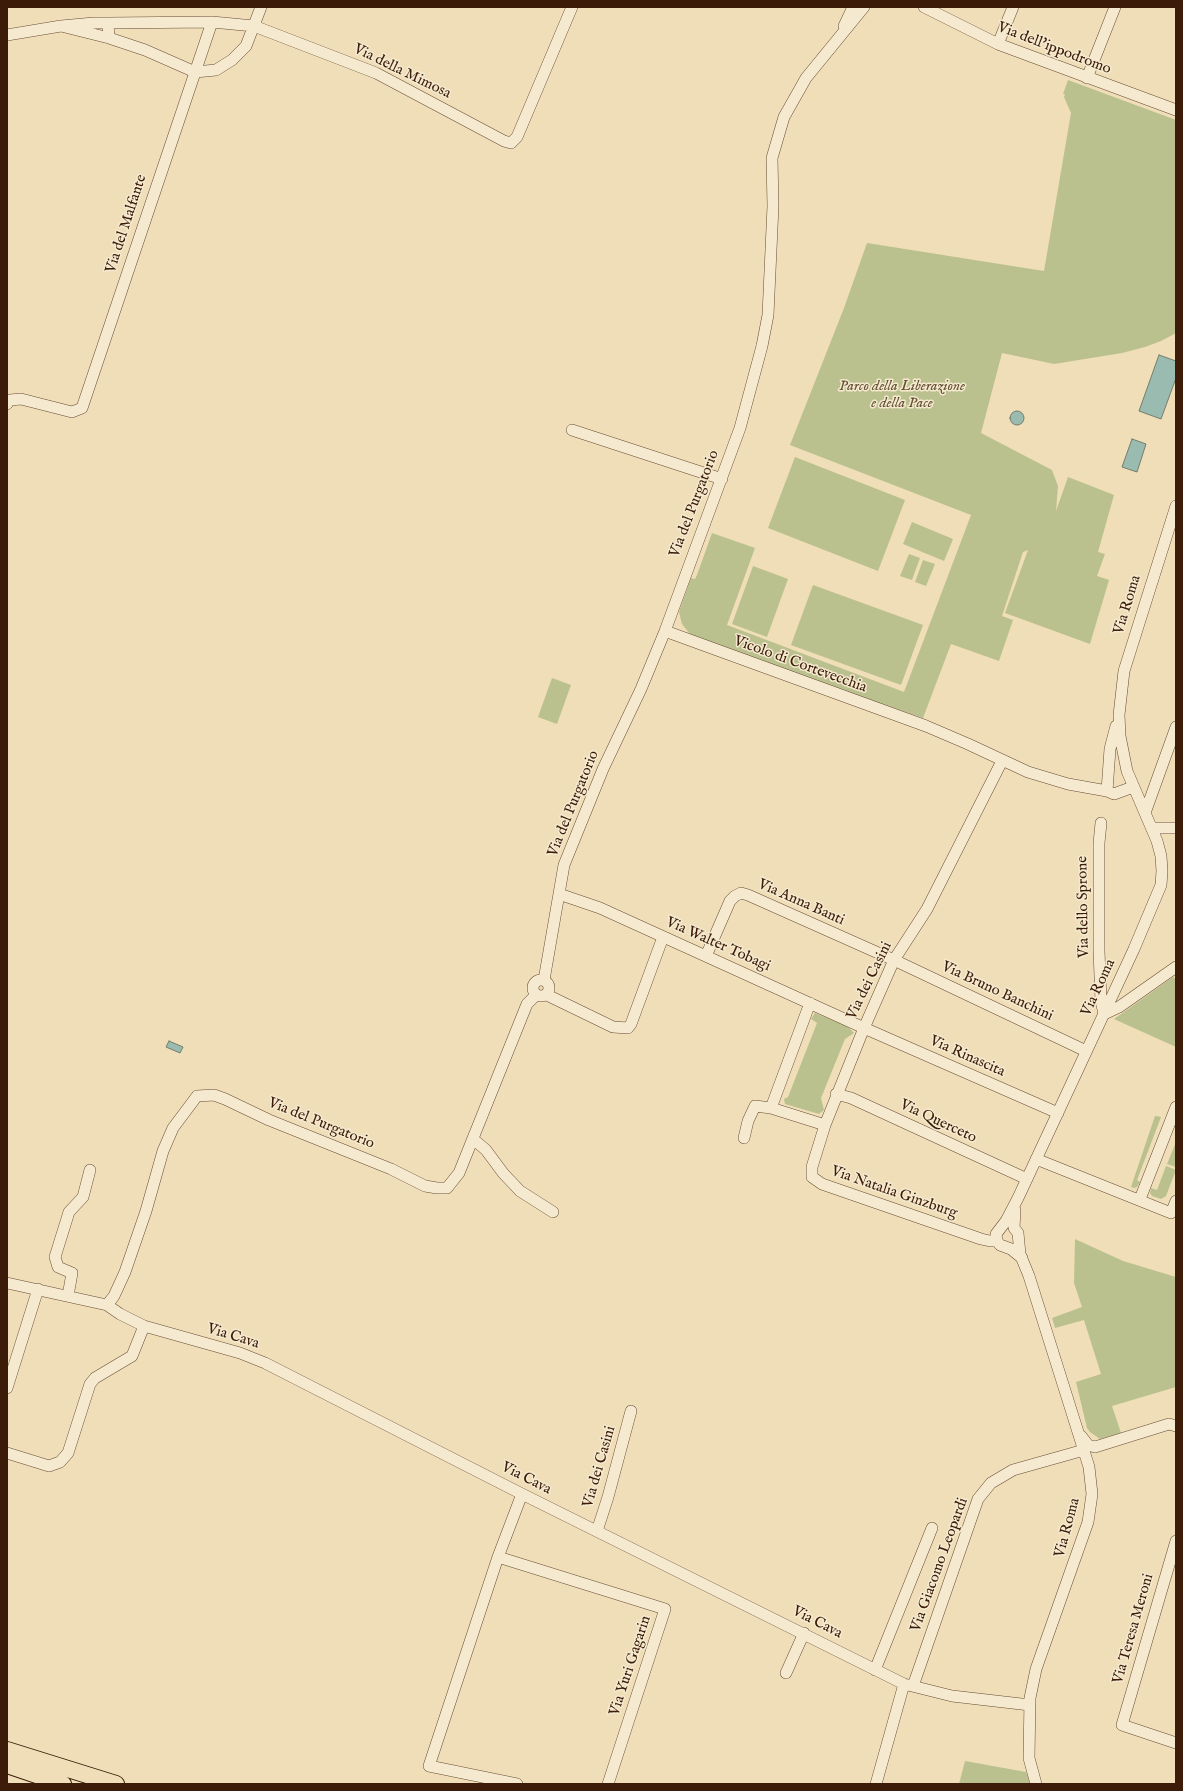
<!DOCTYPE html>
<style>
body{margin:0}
#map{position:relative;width:1183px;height:1791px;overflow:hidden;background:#efdeb7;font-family:"IM FELL English",serif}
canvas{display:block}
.frame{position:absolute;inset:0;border:8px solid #3c1c09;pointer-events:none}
</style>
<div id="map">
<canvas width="1183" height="1791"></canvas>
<div class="frame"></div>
</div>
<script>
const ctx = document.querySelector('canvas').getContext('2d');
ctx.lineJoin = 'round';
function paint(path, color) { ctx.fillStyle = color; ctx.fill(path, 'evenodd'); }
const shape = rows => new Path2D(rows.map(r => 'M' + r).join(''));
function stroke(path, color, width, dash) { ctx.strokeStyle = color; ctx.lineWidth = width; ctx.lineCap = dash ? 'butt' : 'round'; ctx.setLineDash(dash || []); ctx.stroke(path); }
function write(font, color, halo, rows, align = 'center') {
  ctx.font = font + ' "IM FELL English",serif'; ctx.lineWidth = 3; ctx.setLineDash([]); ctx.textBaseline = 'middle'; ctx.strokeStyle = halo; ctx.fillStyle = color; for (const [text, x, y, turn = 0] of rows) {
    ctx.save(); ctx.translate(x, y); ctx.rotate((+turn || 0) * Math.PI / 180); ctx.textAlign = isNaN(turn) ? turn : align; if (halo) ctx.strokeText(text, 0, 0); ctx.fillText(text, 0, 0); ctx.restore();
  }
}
const green = shape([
 [1068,80,1176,120,1176,333,1161,341,1145,347,1122,353,1054,364,1002,353,981,433,1052,470,1058,486,1056,511,1068,477,1114,495,1098,552,1105,554,1097,576,1109,580,1090,644,1005,613,1028,550,1023,552,1002,616,1013,620,999,661,951,644,923,718,721,649,699,640,689,633,682,624,679,612,691,578,695,579,697,575,712,533,755,548,727,625,904,692,971,515,790,445,844,308,867,243,1044,271,1071,113,1064,97,1065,94,1063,94],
 [795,457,905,500,878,571,768,528],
 [912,522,953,539,944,561,903,544],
 [909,554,920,558,912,580,900,576],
 [923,560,935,564,926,586,915,582],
 [753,566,788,579,767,637,732,624],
 [813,585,923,625,901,685,791,645],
 [552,678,571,685,557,724,538,717],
 [1173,977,1176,979,1176,1047,1114,1019],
 [815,1013,847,1026,854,1033,845,1039,821,1098,824,1110,819,1114,785,1104,784,1099,788,1097,817,1023,811,1019],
 [1155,1116,1161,1117,1137,1180,1140,1182,1137,1187,1134,1188,1131,1187],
 [1176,1142,1176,1167,1167,1164],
 [1166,1166,1176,1170,1166,1196,1161,1199,1152,1196,1150,1193,1151,1188,1157,1190],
 [1075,1239,1123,1261,1176,1277,1176,1387,1112,1406,1121,1433,1100,1439,1090,1432,1087,1428,1076,1382,1101,1374,1084,1320,1055,1328,1052,1318,1082,1307,1074,1283],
 [965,1761,1026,1772,1030,1784,959,1784]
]);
const water = shape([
 [1159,355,1176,361,1176,378,1161,419,1139,411,1159,355],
 '1010 418a7 7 0 1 1 14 0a7 7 0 1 1-14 0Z',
 [1132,439,1146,444,1137,472,1122,467,1132,439],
 [169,1041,183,1047,180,1053,166,1047,169,1041]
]);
const minor = shape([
 [924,7,998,44,1176,110],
 [108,23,212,22,254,26,376,73,504,141,511,143,517,137,572,7],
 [844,26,853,7],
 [7,35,61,26,94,23,108,23,109,38,61,26],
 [109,38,145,50,195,72],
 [998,44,1013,7],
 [195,72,216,70,232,60,246,46,261,7],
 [1087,78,1115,7],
 [7,404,10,400,21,399,72,412,82,408,212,22],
 [572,430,722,479],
 [665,631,926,726,968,744,1028,772,1068,784,1107,791],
 [1116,726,1110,749,1107,791,1114,794,1133,787],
 [1145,813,1176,727],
 [1101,823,1099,843,1099,951,1101,1001,1104,1014],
 [1152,828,1176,828],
 [559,894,600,908,864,1028,1058,1113],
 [706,956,730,901,735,896,741,893,748,895,894,960,1086,1051],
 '533 988a8 8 0 1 1 16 0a8 8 0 1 1-16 0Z',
 [544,980,564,865,603,769,641,689,665,631,740,428,762,346,768,315,773,206,772,158,784,117,806,78,864,7],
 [547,995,613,1027,628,1028,631,1024,663,937],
 [1104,1014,1119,1007,1176,967],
 [836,1094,851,1098,1027,1179],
 [771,1108,810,1003],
 [825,1125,812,1167,812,1177,822,1184,981,1239,990,1241,997,1241],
 [744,1138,748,1121,755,1106,771,1108,825,1125,864,1028,894,960,927,909,1002,761],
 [473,1139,486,1150,503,1173,520,1191,553,1212],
 [1036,1159,1171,1213,1176,1201],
 [1140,1199,1176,1107],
 [1015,1210,1014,1228,1018,1233,1020,1254,1029,1276,1089,1467,1092,1494,1088,1522,1036,1669,1030,1698,1029,1758,1036,1784],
 [1022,1258,1011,1249,1000,1245,997,1241,996,1234,1006,1221,1018,1198,1054,1121,1134,949,1161,885,1162,871,1161,856,1157,841,1127,771,1120,736,1119,715,1124,671,1176,506],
 [7,1283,107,1305,120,1314,144,1326,240,1353,265,1363,522,1494,904,1684,952,1696,1030,1705],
 [68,1296,72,1273,58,1267,55,1257,69,1212,83,1197,90,1170],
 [107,1305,114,1296,125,1272,146,1211,163,1151,173,1128,197,1096,214,1095,225,1099,269,1120,391,1169,425,1186,437,1188,447,1188,459,1173,527,1004,536,995],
 [7,1388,38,1289],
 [1081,1436,1088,1445,1095,1447,1169,1424,1176,1426],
 [7,1453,49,1466,60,1462,68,1453,90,1384,95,1378,132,1356,144,1326],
 [597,1531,608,1497,631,1411],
 [1176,1541,1122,1725,1176,1743],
 [498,1557,665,1609,608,1784],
 [875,1670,932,1528],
 [786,1673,804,1633],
 [913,1686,978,1499,991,1483,1013,1470,1084,1450],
 [517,1784,429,1766,498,1557,522,1494],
 [876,1784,904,1684]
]);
const highway = shape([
 [7,1750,116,1784],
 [7,1765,63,1784]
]);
const streetNames = [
 ["Via dell'ippodromo",1054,49,21],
 ["Via della Mimosa",402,72,26],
 ["Via del Malfante",127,224,-72],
 ["Via del Purgatorio",695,504,-69],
 ["Via Roma",1128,605,-73],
 ["Vicolo di Cortevecchia",800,665,20],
 ["Via del Purgatorio",574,804,-68],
 ["Via Anna Banti",801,903,24],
 ["Via dello Sprone",1084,907,-91],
 ["Via Walter Tobagi",718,945,24],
 ["Via dei Casini",870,981,-64],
 ["Via Roma",1099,988,-65],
 ["Via Bruno Banchini",997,992,25],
 ["Via Rinascita",967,1057,24],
 ["Via Querceto",938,1122,25],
 ["Via del Purgatorio",321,1124,22],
 ["Via Natalia Ginzburg",894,1193,19],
 ["Via Cava",233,1337,17],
 ["Via dei Casini",600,1467,-74],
 ["Via Cava",526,1479,27],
 ["Via Roma",1068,1528,-75],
 ["Via Giacomo Leopardi",940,1565,-70],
 ["Via Cava",817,1623,27],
 ["Via Teresa Meroni",1134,1629,-74],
 ["Via Yuri Gagarin",631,1666,-72]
];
const parkNames = [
 ["Parco della Liberazione",902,387],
 ["e della Pace",902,404]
];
paint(green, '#bac18e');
paint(water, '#9abcb0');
stroke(water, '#747c6d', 1);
stroke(minor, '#694c34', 12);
stroke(highway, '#3c1c09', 18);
stroke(minor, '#f5ead0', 11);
stroke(highway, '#efdeb7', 16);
write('15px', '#3c1c09', '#f5ead0', streetNames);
write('italic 15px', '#624e31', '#f5ead0', parkNames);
</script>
